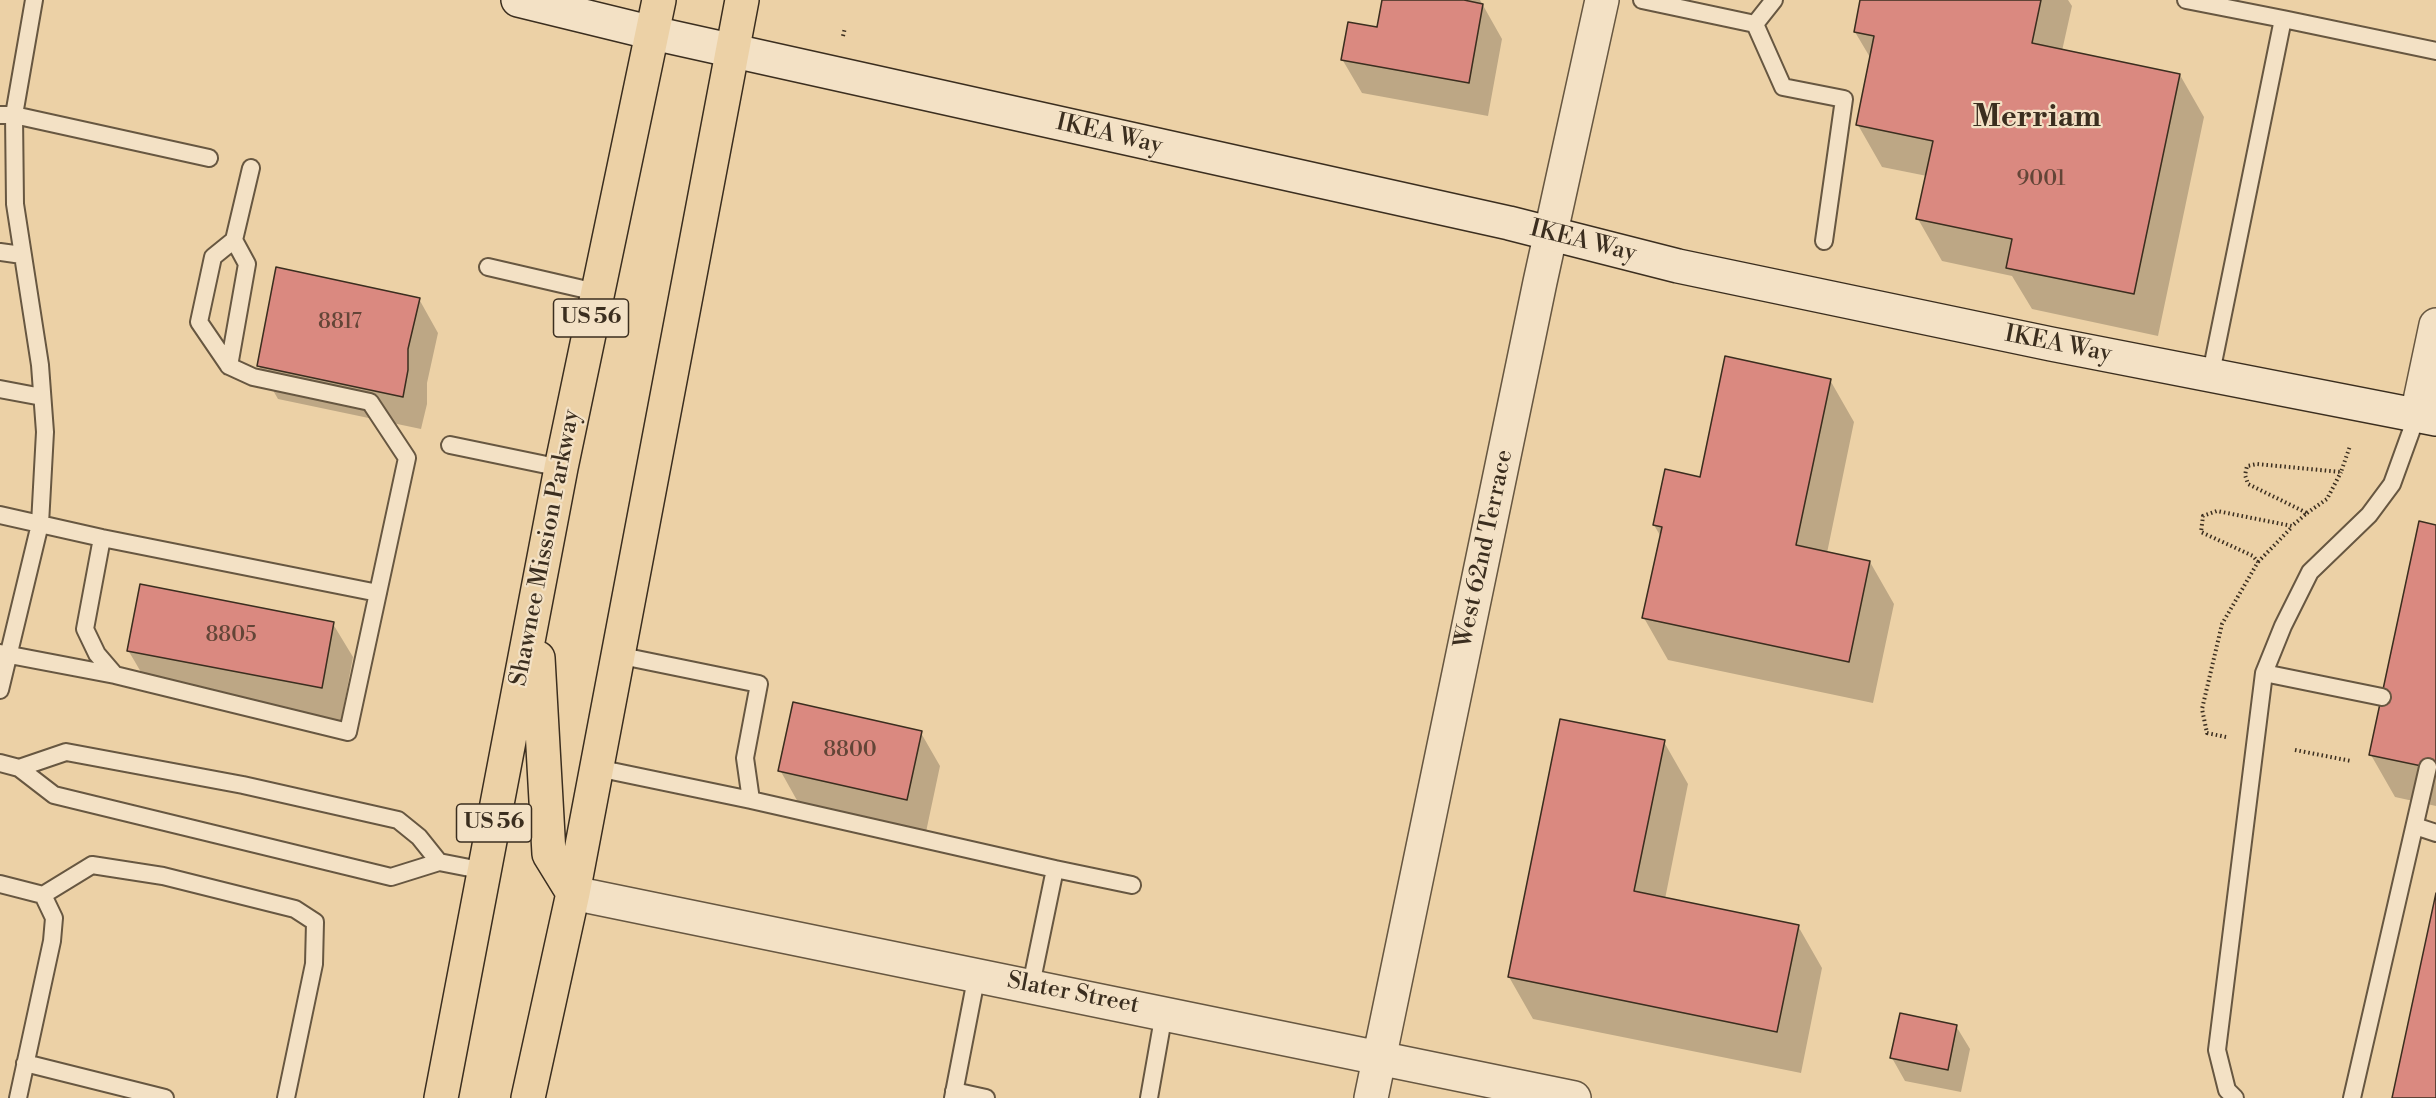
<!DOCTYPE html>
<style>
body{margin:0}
canvas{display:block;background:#ecd1a6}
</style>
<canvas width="2436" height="1098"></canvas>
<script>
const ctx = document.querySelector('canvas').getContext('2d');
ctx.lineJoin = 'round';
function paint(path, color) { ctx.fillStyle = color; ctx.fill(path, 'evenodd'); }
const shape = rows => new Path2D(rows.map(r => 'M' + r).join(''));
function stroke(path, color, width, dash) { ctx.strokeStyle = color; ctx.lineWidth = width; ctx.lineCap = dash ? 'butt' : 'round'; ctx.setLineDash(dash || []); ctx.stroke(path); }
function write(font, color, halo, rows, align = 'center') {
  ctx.font = font + ' "Libre Bodoni",serif'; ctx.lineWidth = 4.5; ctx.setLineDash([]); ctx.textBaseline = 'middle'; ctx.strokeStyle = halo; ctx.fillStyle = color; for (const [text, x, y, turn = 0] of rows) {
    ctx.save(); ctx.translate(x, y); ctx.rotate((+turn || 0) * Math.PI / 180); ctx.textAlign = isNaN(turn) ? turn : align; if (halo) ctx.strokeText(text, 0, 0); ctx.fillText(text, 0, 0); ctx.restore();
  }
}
const shadow = shape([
 [1384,0,1480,0,1502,39,1488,116,1362,93,1342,59,1378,29],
 [1862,0,2068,0,2072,6,2062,51,2180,75,2204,117,2158,336,2032,309,2012,276,1942,261,1918,219,1927,176,1882,167,1858,125,1871,59,1855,32],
 [419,299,438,333,427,383,427,404,421,429,278,399,259,366],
 [1830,380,1854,422,1827,553,1870,562,1894,604,1873,703,1668,660,1644,618,1661,537,1654,525,1701,479],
 [2436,526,2436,806,2395,797,2371,755],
 [333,624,353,657,341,721,148,684,128,650],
 [921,733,940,766,926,832,799,804,780,770],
 [1664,742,1688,784,1665,899,1798,926,1822,968,1801,1073,1533,1019,1509,977],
 [1956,1026,1970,1049,1961,1092,1905,1081,1892,1058]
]);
const building = shape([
 [1382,0,1464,0,1483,4,1469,83,1341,60,1348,22,1377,27,1382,0],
 [1860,0,2041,0,2032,43,2180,74,2134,294,2006,268,2012,239,1916,219,1933,141,1856,125,1874,36,1854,32,1860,0],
 [276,267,420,298,408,349,408,370,403,397,257,366,276,267],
 [1725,356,1831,379,1796,545,1870,561,1849,662,1642,618,1662,527,1653,525,1665,469,1700,477,1725,356],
 [2419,521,2436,525,2436,769,2369,755,2419,521],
 [140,584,334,622,322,688,127,651,140,584],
 [793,702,922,731,907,800,778,771,793,702],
 [1560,719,1665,740,1634,891,1799,925,1777,1032,1508,977,1560,719],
 [2436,893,2436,1098,2392,1098,2436,893],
 [1900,1013,1957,1025,1948,1070,1890,1058,1900,1013]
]);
const path = shape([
 [843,36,845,28],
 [2307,513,2327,499,2341,472],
 [2258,562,2292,527],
 [2226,737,2207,733,2202,709,2222,624,2258,562,2253,556,2201,532,2203,516,2217,511,2292,526,2307,513,2248,484,2245,475,2247,466,2257,464,2341,472,2350,446],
 [2295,750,2351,761]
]);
const lane = shape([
 [1642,0,1755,24,1774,0],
 [2186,0,2283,19,2211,373],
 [2283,19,2436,51],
 [1755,24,1783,87,1844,99,1824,241],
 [0,115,14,115,209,158],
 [0,252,22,255],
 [488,267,596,292],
 [229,366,199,322,213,257,234,240],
 [0,389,42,397],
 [450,445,561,468],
 [0,515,102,538,378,593],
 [102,538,85,629,97,654,115,675],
 [0,653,115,675,348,732,407,458,370,402,253,377,229,366,247,264,234,240,251,168],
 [617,655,759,684,745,758,751,800,1055,869,1031,985],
 [2264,673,2382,697],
 [0,690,40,524,45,432,40,365,15,204,14,115,34,0],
 [0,763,19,768,54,795,391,877,439,862,485,871],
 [19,768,66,752,243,785,398,820,419,837,439,862],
 [597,768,751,800],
 [2415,826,2436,833],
 [1055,869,1132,885],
 [0,884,43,895,54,918,52,941,18,1098],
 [43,895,92,865,163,876,295,909,315,922,314,964,286,1098],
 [25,1063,165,1098],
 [954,1091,986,1098],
 [953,1098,977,974],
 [1149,1098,1164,1013],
 [2235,1098,2227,1090,2217,1050,2264,673,2283,626,2310,572,2369,515,2392,484,2417,415],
 [2352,1098,2428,767]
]);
const street = shape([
 [2417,415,2436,325],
 [573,893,1574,1098],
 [1371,1098,1540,282,1602,0]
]);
const secondary = shape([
 [518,0,653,33,1509,223,1678,266,2051,344,2436,419]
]);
const highway = shape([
 [538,658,549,854,573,893],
 [441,1098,561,468,659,0],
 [528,1098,573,893,742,0]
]);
const numberNames = [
 ["9001",2041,180],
 ["8817",340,323],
 ["8805",231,636],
 ["8800",850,751]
];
const shields = [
 [591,318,75],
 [494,823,75]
];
const shieldNames = [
 ["US 56",591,318],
 ["US 56",494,823]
];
const streetNames = [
 ["IKEA Way",1109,135,13],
 ["IKEA Way",1583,242,14],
 ["IKEA Way",2058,345,11],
 ["Shawnee Mission Parkway",546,548,-79],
 ["West 62nd Terrace",1485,549,-78],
 ["Slater Street",1073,994,11]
];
const districtNames = [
 ["Merriam",2037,119]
];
paint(shadow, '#0003');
paint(building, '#da8980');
stroke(building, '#3b2e1f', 1.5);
stroke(lane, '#675741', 20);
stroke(street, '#675741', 36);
stroke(secondary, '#3b2e1f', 36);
stroke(highway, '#3b2e1f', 36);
stroke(path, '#3b2e1f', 4, [1.5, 3]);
stroke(lane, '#f3e1c5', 16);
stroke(street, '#f3e1c5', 33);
stroke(secondary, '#f3e1c5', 33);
stroke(highway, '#ecd1a6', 33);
write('21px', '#634537', null, numberNames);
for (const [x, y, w] of shields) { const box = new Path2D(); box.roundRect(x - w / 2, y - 19, w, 38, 4.5); ctx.fillStyle = '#f3e1c5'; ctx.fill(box); stroke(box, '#3b2e1f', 1.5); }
write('bold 22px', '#3b2e1f', null, shieldNames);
write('24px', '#3b2e1f', '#f3e1c5', streetNames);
write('bold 30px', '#3b2e1f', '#f3e1c5', districtNames);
</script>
